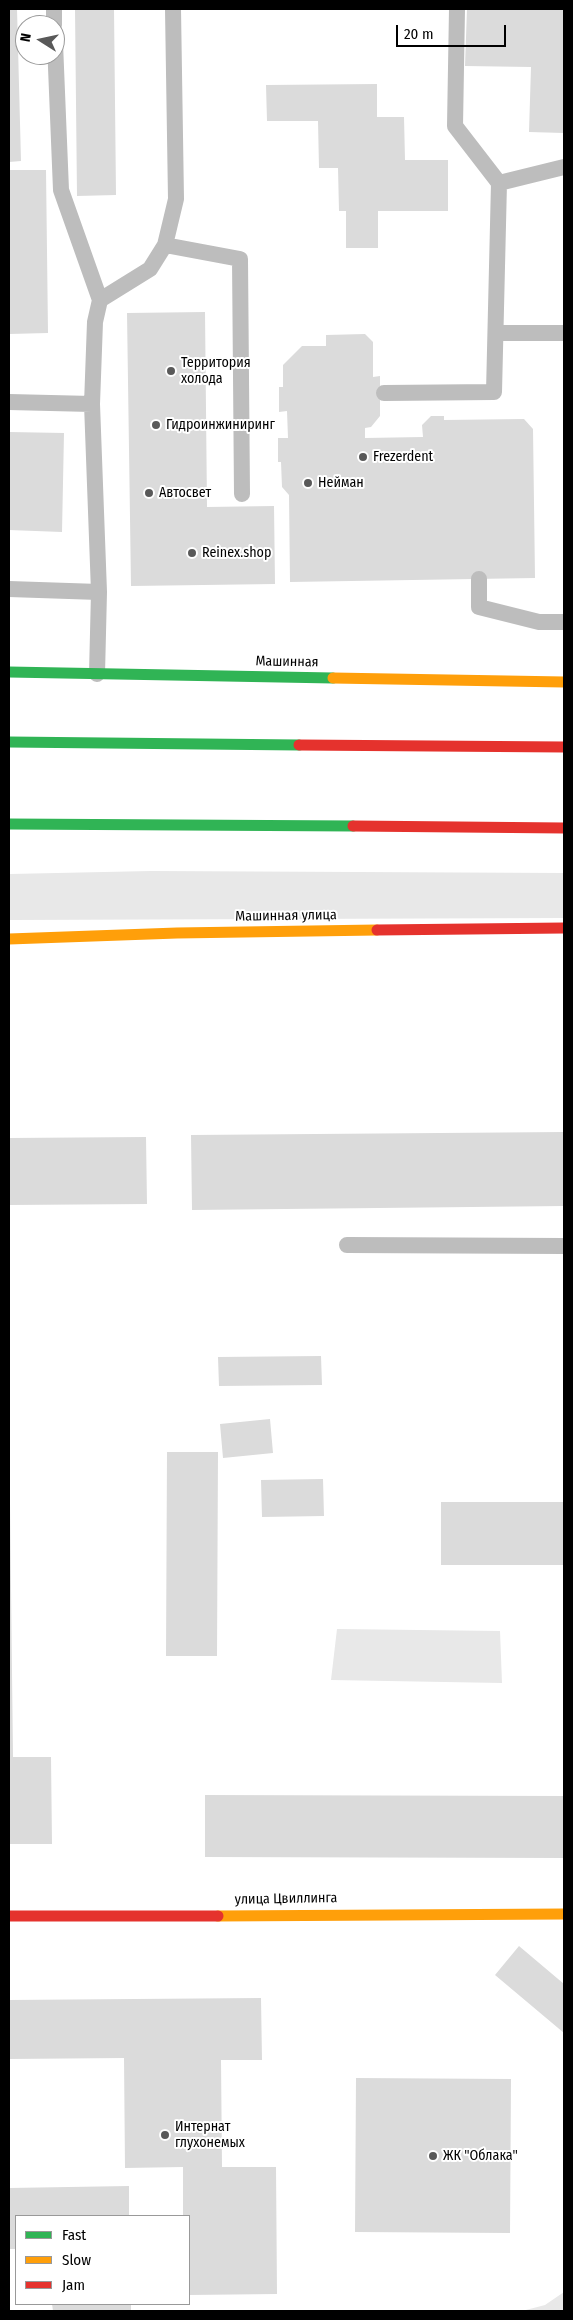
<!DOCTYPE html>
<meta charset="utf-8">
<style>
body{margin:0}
#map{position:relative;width:573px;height:2320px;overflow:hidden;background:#fff;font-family:"Fira Sans Condensed",sans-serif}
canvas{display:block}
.frame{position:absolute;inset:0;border:10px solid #000;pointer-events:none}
.legend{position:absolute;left:15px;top:2215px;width:175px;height:90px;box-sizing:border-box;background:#fff;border:1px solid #999;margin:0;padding:6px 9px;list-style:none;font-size:15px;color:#000}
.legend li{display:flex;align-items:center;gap:10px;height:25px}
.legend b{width:25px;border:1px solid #999}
.north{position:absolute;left:15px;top:15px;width:50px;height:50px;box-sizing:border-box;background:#fff;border:1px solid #999;border-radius:50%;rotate:280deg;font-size:14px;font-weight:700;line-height:20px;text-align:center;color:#000}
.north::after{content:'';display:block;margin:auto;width:18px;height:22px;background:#595959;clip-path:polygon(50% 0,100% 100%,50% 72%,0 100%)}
.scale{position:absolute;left:396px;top:25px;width:110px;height:22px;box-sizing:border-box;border:2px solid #000;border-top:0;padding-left:6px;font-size:15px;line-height:18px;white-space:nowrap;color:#000;-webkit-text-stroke:4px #fff;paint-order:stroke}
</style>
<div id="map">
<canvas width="573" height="2320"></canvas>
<div class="frame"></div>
<ul class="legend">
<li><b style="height:6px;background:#30b455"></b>Fast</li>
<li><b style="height:6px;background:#ff9f0a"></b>Slow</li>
<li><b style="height:6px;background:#e5322d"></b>Jam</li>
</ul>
<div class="north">N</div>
<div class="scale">20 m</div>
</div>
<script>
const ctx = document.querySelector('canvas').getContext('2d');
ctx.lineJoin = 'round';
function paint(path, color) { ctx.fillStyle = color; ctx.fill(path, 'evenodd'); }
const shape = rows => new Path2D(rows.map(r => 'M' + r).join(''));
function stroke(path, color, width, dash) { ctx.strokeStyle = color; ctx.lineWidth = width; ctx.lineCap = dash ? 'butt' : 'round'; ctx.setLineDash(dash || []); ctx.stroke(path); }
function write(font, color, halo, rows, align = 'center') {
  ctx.font = font + ' "Fira Sans Condensed",sans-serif'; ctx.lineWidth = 4; ctx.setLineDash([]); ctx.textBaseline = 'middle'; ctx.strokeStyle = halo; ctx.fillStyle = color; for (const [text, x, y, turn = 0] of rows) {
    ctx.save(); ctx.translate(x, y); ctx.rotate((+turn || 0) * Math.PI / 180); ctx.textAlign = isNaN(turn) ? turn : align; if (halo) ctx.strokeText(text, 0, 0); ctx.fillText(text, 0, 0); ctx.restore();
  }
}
const green = shape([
 [151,871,564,873,564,918,9,920,10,874],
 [337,1629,500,1631,502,1683,331,1680],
 [564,2292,564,2311,522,2311,545,2305]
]);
const building = shape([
 [9,9,17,9,21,161,9,162],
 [75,9,114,9,116,195,77,196],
 [467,9,564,9,564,133,529,132,531,67,465,66],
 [377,84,377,117,404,117,405,160,448,160,448,211,378,211,378,248,346,248,346,211,339,211,338,168,319,168,318,121,267,121,266,85],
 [9,170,46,170,48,333,9,334],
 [205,312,207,507,274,506,275,584,131,586,127,313],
 [365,334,373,342,373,377,380,376,380,416,371,427,365,428,365,438,423,437,422,425,431,416,444,416,444,420,524,419,533,429,535,578,290,582,289,495,282,487,281,462,278,462,278,438,288,438,287,411,279,412,279,387,283,387,283,365,302,346,326,346,326,335],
 [9,432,64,433,62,532,9,530],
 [564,1132,564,1206,192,1210,191,1135],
 [146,1137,147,1204,9,1205,9,1138],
 [321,1356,322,1385,219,1386,218,1357],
 [270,1419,273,1453,223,1458,220,1424],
 [167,1452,218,1452,217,1656,166,1656],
 [323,1479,324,1516,262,1517,261,1480],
 [441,1502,564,1502,564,1565,441,1565],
 [9,1503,10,1503,13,1757,51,1757,52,1844,9,1844],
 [205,1795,564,1796,564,1858,205,1857],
 [519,1946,564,1984,564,2033,495,1975],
 [261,1998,262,2060,221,2060,222,2167,276,2167,277,2294,189,2295,189,2216,183,2216,183,2167,125,2168,124,2058,9,2059,9,2000],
 [356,2078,511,2079,510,2233,355,2232],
 [129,2186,129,2216,16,2216,16,2249,9,2249,9,2188],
 [52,2304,131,2304,131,2311,53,2311]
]);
const lane = shape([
 [54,9,54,25],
 [55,43,61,190,100,300,95,322,92,404,99,592,97,674],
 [499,183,564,167],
 [165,245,240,259,242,494],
 [100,300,150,269,165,245,176,199,173,9],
 [496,333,564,333],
 [384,393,494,392,499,183,455,126,457,9],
 [9,402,92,404],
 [479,579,479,607,539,622,564,622],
 [9,589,99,592],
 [347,1245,564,1246]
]);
const fast = shape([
 [9,672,333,678],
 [9,742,299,745],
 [9,824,353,826]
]);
const slow = shape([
 [333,678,564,682],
 [9,939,177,933,377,930],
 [218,1916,564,1914]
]);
const jam = shape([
 [299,745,564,747],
 [353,826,564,828],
 [377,930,564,928],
 [9,1916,218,1916]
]);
const markers = [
 [171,371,5,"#595959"],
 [156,425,5,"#595959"],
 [363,457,5,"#595959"],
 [308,483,5,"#595959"],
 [149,493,5,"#595959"],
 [192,553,5,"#595959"],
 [165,2135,5,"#595959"],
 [433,2156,5,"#595959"]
];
const poiNames = [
 ["Территория",181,363],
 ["холода",181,379],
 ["Гидроинжиниринг",166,425],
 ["Frezerdent",373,457],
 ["Нейман",318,483],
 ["Автосвет",159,493],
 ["Reinex.shop",202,553],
 ["Интернат",175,2127],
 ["глухонемых",175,2143],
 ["ЖК \"Облака\"",443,2156]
];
const streetNames = [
 ["Машинная",287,662,1],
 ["Машинная улица",286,916,-1],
 ["улица Цвиллинга",286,1899,-1]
];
paint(green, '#e8e8e8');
paint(building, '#dbdbdb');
stroke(lane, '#bdbdbd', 16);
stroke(fast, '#30b455', 11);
stroke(slow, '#ff9f0a', 11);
stroke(jam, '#e5322d', 11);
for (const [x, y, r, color] of markers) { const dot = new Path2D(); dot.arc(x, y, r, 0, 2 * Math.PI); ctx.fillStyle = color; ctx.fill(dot); stroke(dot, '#fff', 2); }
write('14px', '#000', '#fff', poiNames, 'left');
write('14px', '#000', '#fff', streetNames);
</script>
